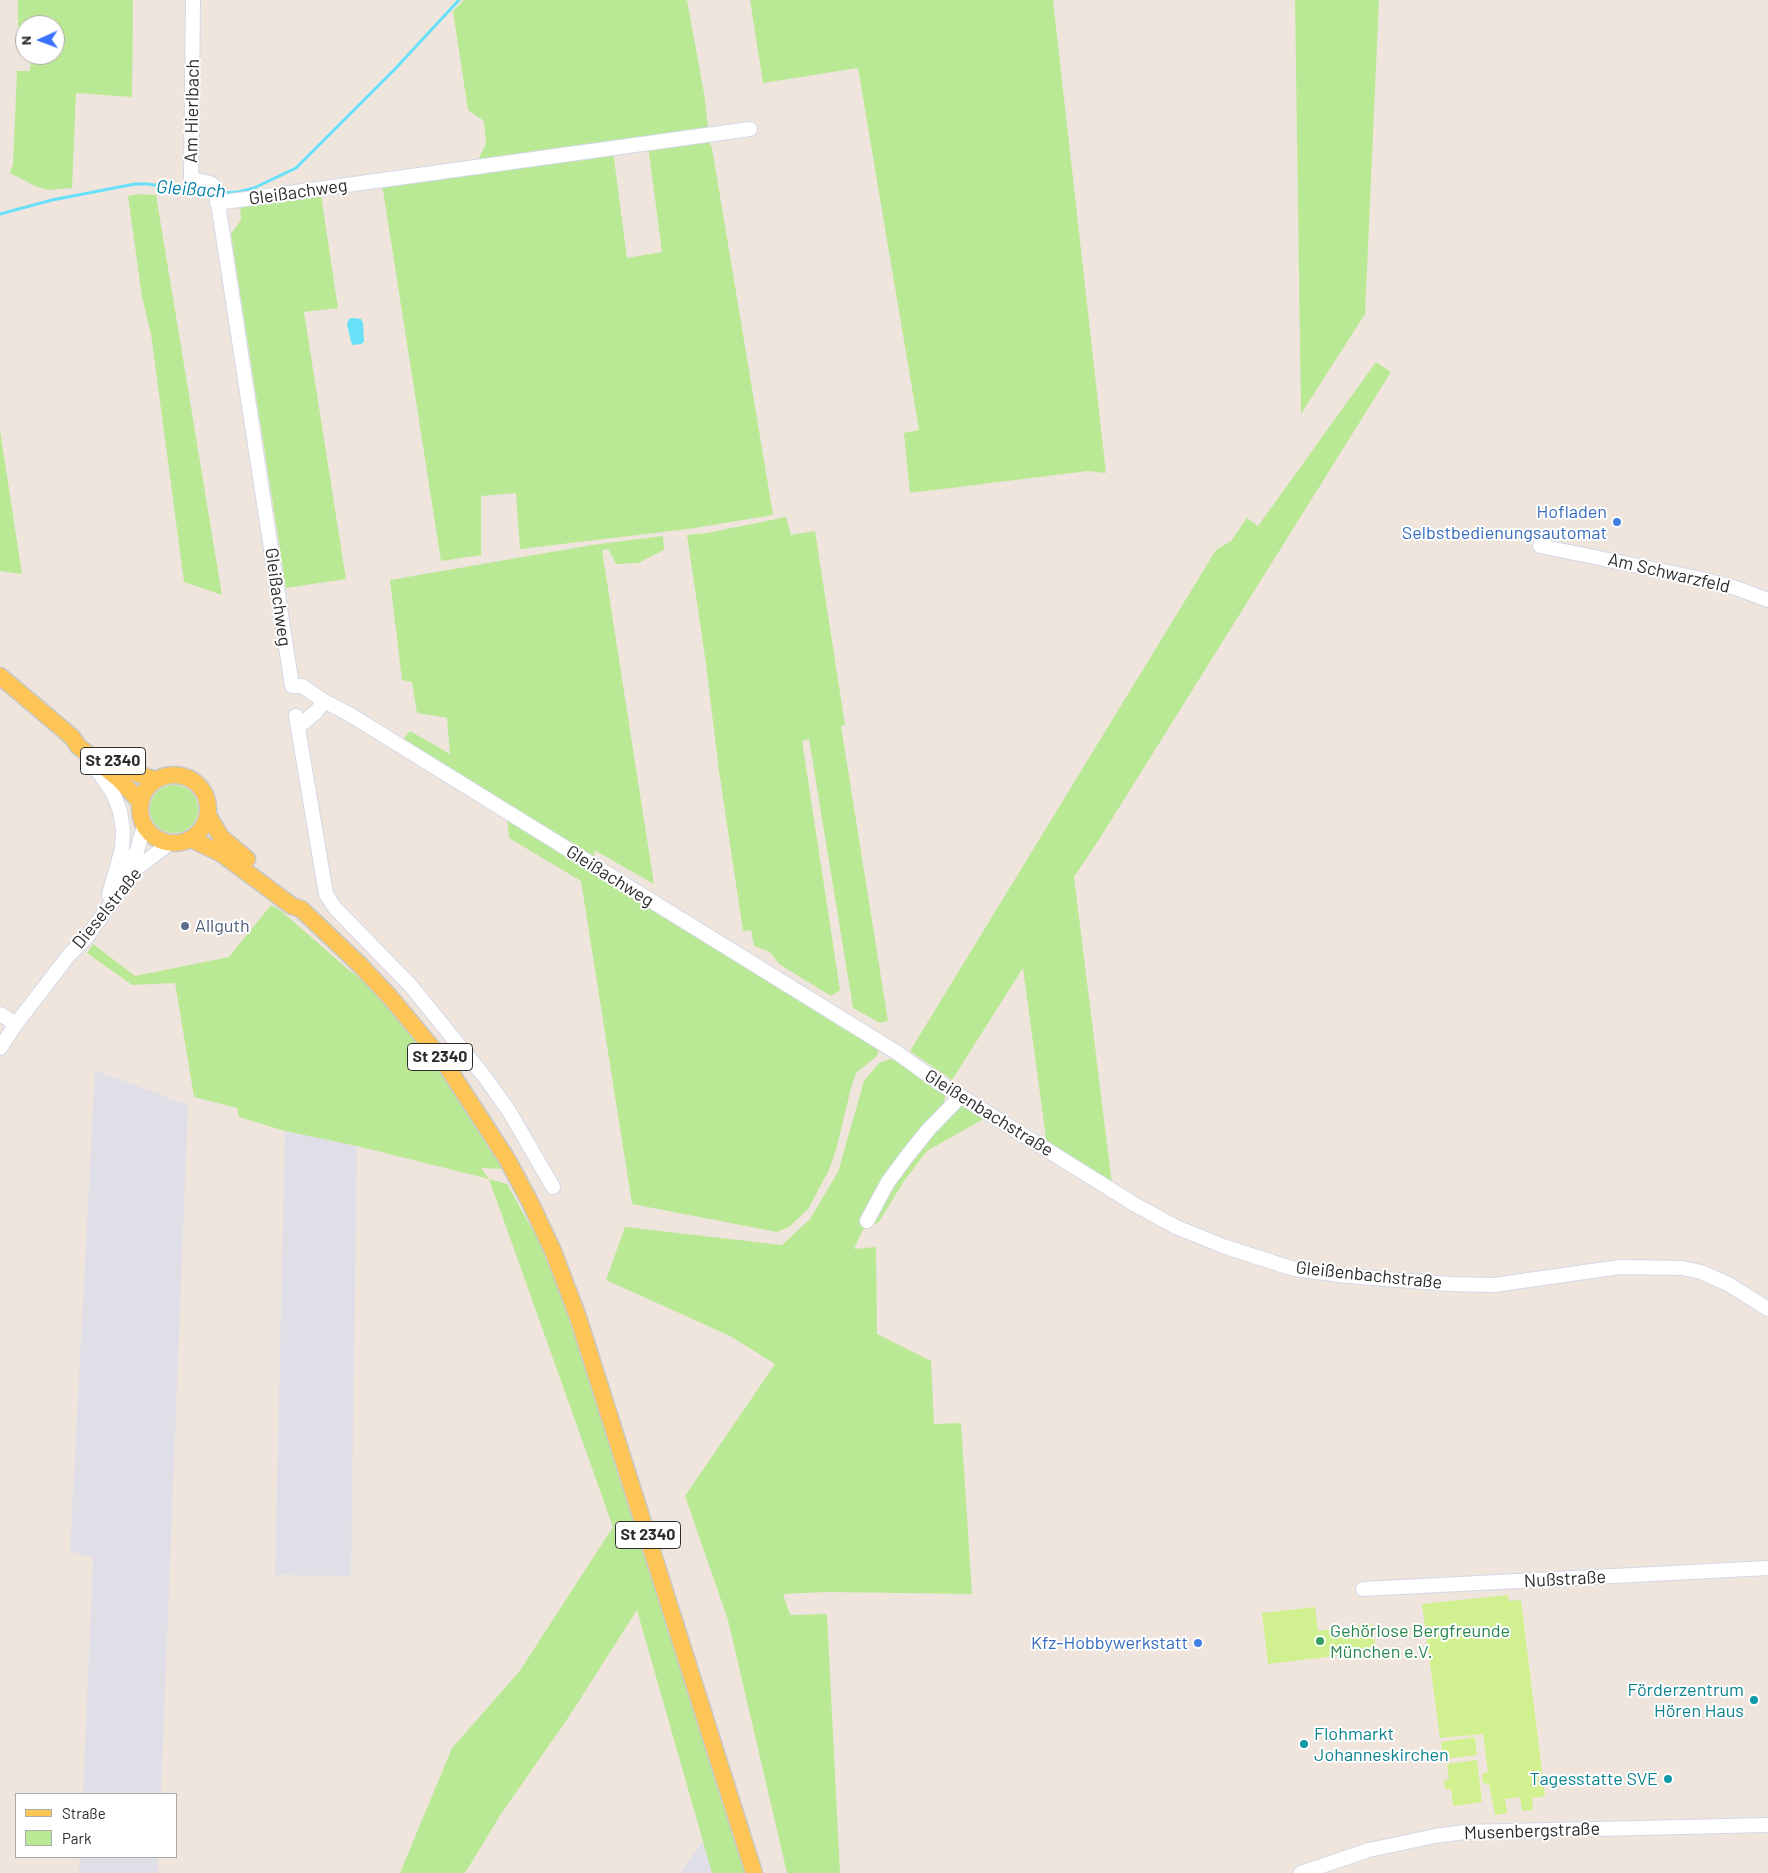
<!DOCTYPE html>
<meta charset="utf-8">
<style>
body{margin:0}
#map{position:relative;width:1768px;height:1873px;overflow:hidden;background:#efe5dd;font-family:Barlow,sans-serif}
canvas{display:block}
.legend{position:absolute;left:15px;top:1793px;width:162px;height:65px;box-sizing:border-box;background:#fff;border:1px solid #ababab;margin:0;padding:6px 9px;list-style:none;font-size:15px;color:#2c2c2c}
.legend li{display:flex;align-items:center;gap:10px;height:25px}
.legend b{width:25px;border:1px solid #ababab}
.north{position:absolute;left:15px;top:15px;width:50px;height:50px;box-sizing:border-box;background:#fff;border:1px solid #ababab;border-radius:50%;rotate:268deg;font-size:14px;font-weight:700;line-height:20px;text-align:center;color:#2c2c2c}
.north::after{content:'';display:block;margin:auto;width:18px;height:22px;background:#3a71ff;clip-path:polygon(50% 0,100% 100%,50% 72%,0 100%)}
</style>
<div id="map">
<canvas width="1768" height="1873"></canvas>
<ul class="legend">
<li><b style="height:6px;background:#fcc555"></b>Straße</li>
<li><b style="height:14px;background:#bae995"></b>Park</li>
</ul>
<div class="north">N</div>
</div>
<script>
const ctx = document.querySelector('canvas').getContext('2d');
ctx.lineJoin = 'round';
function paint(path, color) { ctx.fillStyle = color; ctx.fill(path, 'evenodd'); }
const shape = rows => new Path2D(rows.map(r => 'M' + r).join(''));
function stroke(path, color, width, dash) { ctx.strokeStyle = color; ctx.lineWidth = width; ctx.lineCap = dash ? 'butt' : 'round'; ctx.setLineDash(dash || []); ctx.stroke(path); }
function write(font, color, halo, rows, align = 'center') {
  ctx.font = font + ' Barlow,sans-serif'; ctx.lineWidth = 4; ctx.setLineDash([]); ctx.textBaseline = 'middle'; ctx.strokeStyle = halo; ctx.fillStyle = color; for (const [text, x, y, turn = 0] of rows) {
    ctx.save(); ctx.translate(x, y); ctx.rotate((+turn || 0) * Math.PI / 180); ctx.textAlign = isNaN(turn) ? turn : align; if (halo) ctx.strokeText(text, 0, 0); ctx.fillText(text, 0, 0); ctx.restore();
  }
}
const industrial = shape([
 [95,1070,188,1105,161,1794,83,1794,93,1558,70,1551],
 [285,1131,357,1146,351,1576,275,1575],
 [704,1840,712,1873,680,1873],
 [80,1857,158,1857,158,1873,79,1873]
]);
const green = shape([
 [18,0,133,0,132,97,76,93,72,188,48,190,37,187,10,173,13,164,17,71,30,71,31,55,55,55,55,25,25,25,25,34,18,29],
 [464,0,687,0,704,93,708,127,704,130,476,165,486,143,484,121,468,110,453,11],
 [750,0,1053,0,1106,473,1088,471,910,493,904,433,919,430,858,68,763,83],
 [1295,0,1379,0,1365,314,1301,414],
 [708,140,712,148,773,515,688,529,520,549,516,493,481,496,481,555,441,561,382,184,613,151,627,258,662,252,648,146],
 [140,194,156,195,222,595,184,582,151,334,142,297,128,196],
 [321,195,338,308,304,312,346,579,286,588,231,234,241,220,240,206],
 [1376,362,1391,372,1100,838,1074,877,1112,1184,1047,1146,1023,968,952,1080,910,1051,1216,550,1231,541,1247,518,1258,526],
 [0,430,22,574,0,571],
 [786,517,791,535,815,531,845,725,841,726,888,1021,880,1023,853,1008,809,739,802,741,840,990,831,996,779,964,770,952,754,946,751,930,743,931,719,771,706,664,687,535,707,533],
 [663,536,664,550,638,563,616,564,608,549,602,550,654,884,594,850,596,864,401,742,410,731,450,754,447,718,417,713,412,682,402,680,390,580,592,545],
 '150 809a24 24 0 1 1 48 0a24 24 0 1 1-48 0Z',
 [507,819,658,914,879,1049,877,1056,856,1073,851,1088,836,1150,828,1172,808,1209,789,1227,777,1232,632,1204,581,881,509,838],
 [271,905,280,910,350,971,363,980,384,1000,430,1055,468,1108,502,1169,481,1168,489,1179,507,1184,546,1254,571,1319,746,1873,712,1873,637,1610,570,1715,501,1814,465,1873,400,1873,452,1748,519,1672,613,1527,489,1179,357,1146,285,1131,239,1117,237,1108,194,1097,175,983,132,985,87,953,93,944,135,976,229,957],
 [890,1059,907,1064,946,1092,943,1107,962,1102,987,1117,927,1151,904,1181,879,1222,863,1230,854,1249,876,1247,877,1334,931,1361,934,1424,961,1423,972,1594,827,1592,783,1594,790,1615,827,1614,840,1873,787,1873,728,1620,685,1496,775,1364,730,1336,606,1280,625,1227,782,1245,810,1219,838,1172,864,1081,879,1063]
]);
const pitch = shape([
 [1508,1595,1509,1601,1521,1600,1545,1796,1534,1798,1532,1795,1533,1810,1522,1811,1520,1797,1505,1799,1507,1813,1495,1815,1489,1784,1483,1783,1482,1774,1488,1772,1483,1734,1440,1738,1422,1604],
 [1315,1607,1318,1631,1372,1624,1376,1651,1268,1664,1262,1613],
 [1475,1737,1477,1755,1443,1759,1441,1742],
 [1477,1760,1482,1802,1453,1806,1451,1789,1445,1789,1444,1781,1449,1779,1447,1764]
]);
const water = shape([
 [352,318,361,319,363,323,364,342,361,344,353,345,351,342,347,324,349,319]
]);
const stream = shape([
 [221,193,238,192,254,188,296,168,395,69,459,0],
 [0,214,52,200,135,184,147,184,212,192]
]);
const minor = shape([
 [193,0,191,179,210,183,213,185,216,190,292,686,302,686,324,701,349,714,896,1052,938,1082,1134,1204,1176,1227,1223,1246,1294,1269,1348,1276,1450,1284,1494,1285,1620,1267,1683,1268,1701,1272,1728,1284,1768,1309],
 [217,203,750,129],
 [1540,546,1697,578,1736,588,1768,600],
 [296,716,326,894,335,908,410,985,484,1076,509,1111,553,1187],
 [298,727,316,712,324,701],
 [88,761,100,774,113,793,120,811,123,830,122,849,109,895],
 [124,875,137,851,144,826],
 [0,1014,16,1024],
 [0,1048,16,1024,69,955,86,938,137,868,170,843],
 [867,1221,888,1182,908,1155,929,1129,961,1096],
 [1363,1589,1768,1568],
 [1301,1873,1369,1850,1435,1836,1465,1832,1768,1825]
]);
const major = shape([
 [0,676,72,737,78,746,120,780,141,803],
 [107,757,126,770,156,780],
 '140 809a34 34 0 1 1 68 0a34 34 0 1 1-68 0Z',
 [208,815,221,837,247,859],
 [191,839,222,854,292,906,301,909,360,965,390,997,444,1062,507,1159,530,1202,553,1251,578,1317,754,1873]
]);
const markers = [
 [1617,522,5,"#3f7fe0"],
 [185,926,5,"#5c6f8a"],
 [1320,1641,5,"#2e9e5b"],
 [1198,1643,5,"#3f7fe0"],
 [1754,1700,5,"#0f9aa8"],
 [1304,1744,5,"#0f9aa8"],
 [1668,1779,5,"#0f9aa8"]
];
const shields = [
 [113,761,65],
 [440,1057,65],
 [648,1535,65]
];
const shieldNames = [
 ["St 2340",113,761],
 ["St 2340",440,1057],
 ["St 2340",648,1535]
];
const streetNames = [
 ["Am Hierlbach",192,111,-89],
 ["Gleißachweg",298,192,-8],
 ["Am Schwarzfeld",1669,573,13],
 ["Gleißachweg",278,597,82],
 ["Gleißachweg",610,876,32],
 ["Dieselstraße",107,908,-51],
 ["Gleißenbachstraße",989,1113,32],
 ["Gleißenbachstraße",1369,1275,6],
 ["Nußstraße",1565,1579,-3],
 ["Musenbergstraße",1532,1831,-2]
];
const shopNames = [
 ["Hofladen",1607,512],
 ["Selbstbedienungsautomat",1607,533],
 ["Kfz-Hobbywerkstatt",1188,1643]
];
const serviceNames = [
 ["Allguth",195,926]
];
const leisureNames = [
 ["Gehörlose Bergfreunde",1330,1631],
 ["München e.V.",1330,1652]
];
const cultureNames = [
 ["Förderzentrum",1744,1690],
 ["Hören Haus",1744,1711],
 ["Flohmarkt",1314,1734,"left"],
 ["Johanneskirchen",1314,1755,"left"],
 ["Tagesstatte SVE",1658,1779]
];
const waterNames = [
 ["Gleißach",191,189,4]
];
paint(industrial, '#e0dee7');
paint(green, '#bae995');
paint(pitch, '#d1f190');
paint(water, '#68e0f9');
stroke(stream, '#68e0f9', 3);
stroke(minor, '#d2d8e6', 16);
stroke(major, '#c8c8c8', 19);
stroke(minor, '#fff', 14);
stroke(major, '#fcc555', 16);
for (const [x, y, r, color] of markers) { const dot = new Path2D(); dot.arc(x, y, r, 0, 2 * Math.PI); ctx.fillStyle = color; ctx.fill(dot); stroke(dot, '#fff', 2); }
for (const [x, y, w] of shields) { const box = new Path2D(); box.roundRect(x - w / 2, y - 13.5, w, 27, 4); ctx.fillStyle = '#fff'; ctx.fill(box); stroke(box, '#2c2c2c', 1); }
write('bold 16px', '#2c2c2c', null, shieldNames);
write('18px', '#2c2c2c', '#fff', streetNames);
write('18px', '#366cbe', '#fff', shopNames, 'right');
write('18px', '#4e5e75', '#fff', serviceNames, 'left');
write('18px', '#27864d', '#fff', leisureNames, 'left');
write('18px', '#0d838f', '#fff', cultureNames, 'right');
write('italic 19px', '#0280a9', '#fff', waterNames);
</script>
